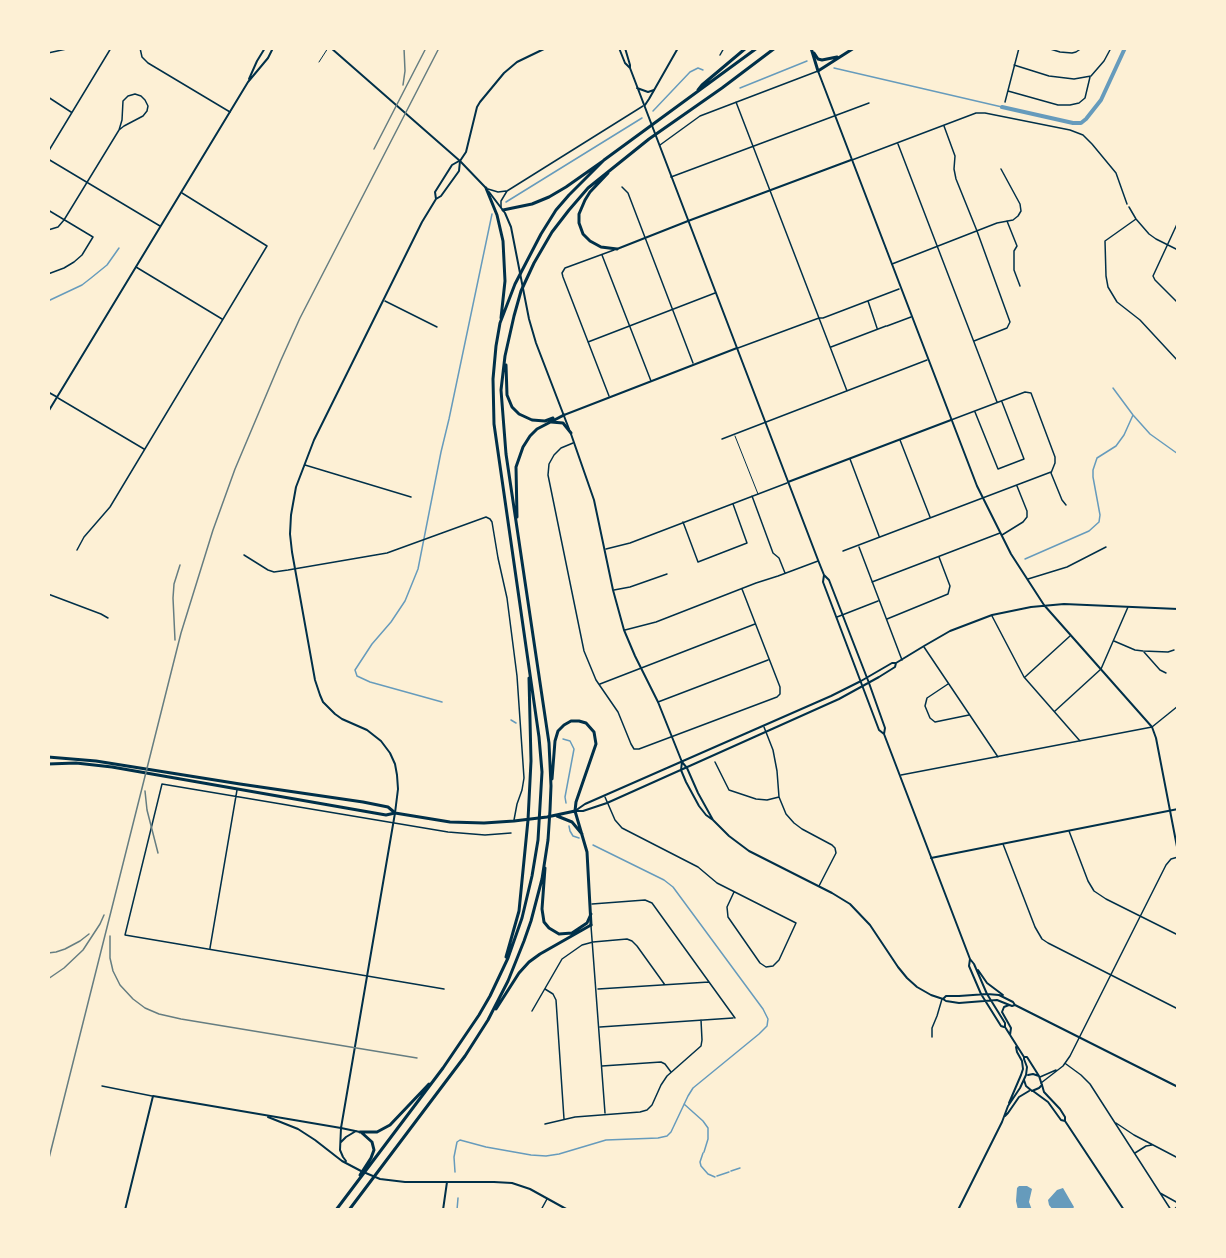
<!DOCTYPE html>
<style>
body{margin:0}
#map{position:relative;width:1226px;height:1258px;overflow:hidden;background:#fdf0d5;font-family:"Zilla Slab",serif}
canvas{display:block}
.frame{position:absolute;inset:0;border:50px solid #fdf0d5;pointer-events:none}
</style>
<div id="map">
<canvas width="1226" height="1258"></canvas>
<div class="frame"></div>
</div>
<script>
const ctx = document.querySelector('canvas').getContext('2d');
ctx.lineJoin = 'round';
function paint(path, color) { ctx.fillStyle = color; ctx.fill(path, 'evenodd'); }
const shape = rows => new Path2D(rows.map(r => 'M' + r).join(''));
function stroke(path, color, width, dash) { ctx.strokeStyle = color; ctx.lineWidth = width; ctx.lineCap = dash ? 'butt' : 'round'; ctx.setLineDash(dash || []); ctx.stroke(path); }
const water = shape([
 [1019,1186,1027,1186,1032,1189,1029,1202,1032,1210,1018,1210,1016,1201,1017,1188],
 [1063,1188,1074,1207,1072,1210,1053,1210,1049,1205,1048,1200,1057,1190]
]);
const stream = shape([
 [834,68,1002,107,1001,108],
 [740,88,807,61],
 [653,111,690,72,698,68,703,70],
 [506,202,642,118],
 [48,301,82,285,91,278,107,265,119,248],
 [1113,388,1133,415,1150,434,1178,454],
 [1025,559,1089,531,1099,522,1100,515,1093,477,1093,470,1097,458,1116,446,1124,435,1133,415],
 [442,702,370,682,357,676,355,670,372,644,391,622,405,601,418,569,441,452,449,419,492,214],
 [511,720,516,723],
 [563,739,570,741,574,749,565,797,566,803],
 [569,826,570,831,573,836,579,838],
 [684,1104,703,1121,708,1128,708,1139,704,1152],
 [703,1153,700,1162,701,1166,708,1174,715,1177],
 [731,1171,740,1168],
 [455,1172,454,1157,457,1142,460,1140,486,1147,531,1155,546,1156,559,1154,606,1140,658,1138,667,1136,671,1132,688,1096,693,1088,759,1034,767,1026,768,1019,763,1009,673,887,664,880,593,845],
 [717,1176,729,1172],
 [457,1210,458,1198]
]);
const canal = shape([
 [1002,107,1073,123,1081,123,1086,119,1101,100,1125,48]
]);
const service = shape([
 [319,62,328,48],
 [735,436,758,494]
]);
const minor = shape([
 [140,48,142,57,148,63,230,112],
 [1047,48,1060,52,1072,53,1076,52,1082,48],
 [48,53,71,48],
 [720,55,724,48],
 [1014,65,1049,76,1074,79,1091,76,1104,61,1111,48],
 [1008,91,1058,105,1070,105,1079,103,1085,98,1090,77],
 [135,94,141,96,145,100,148,106,147,111,143,116,124,126,119,130,122,120,123,101,128,96,135,94],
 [48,97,71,112],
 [736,102,847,391],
 [1005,102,1019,48],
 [944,126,955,156,954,169,956,179,977,231,1010,322,1007,328,974,341],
 [898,144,997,402],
 [660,145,700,116,818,71],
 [48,152,111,48],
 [48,159,160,226],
 [852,160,976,113,985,113,1070,130,1083,135,1092,144,1116,173,1127,204],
 [671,177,869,103],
 [622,187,628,193,693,363],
 [488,189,498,192,506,191],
 [501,207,501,201,507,191,643,106],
 [1129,207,1136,219,1149,234,1156,239,1178,250],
 [48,210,93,237,82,255,74,262,64,268,48,274],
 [1136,219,1105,241,1106,276,1108,287,1117,302,1140,320,1178,361],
 [1007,221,1017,246,1014,251,1014,270,1020,286],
 [1178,222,1153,276,1155,280,1178,303],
 [48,230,58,227,64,220,119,130],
 [602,255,651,381],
 [892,264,997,223,1013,220,1018,216,1021,211,1020,204,1001,169],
 [136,267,222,319],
 [385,301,437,327],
 [868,301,877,328],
 [887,326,911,317],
 [588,342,715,293],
 [831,347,886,326],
 [738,348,819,318,823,318,899,289],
 [609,396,563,277,562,273,565,268,614,250],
 [58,398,144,449],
 [975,412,998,469,1024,459,1002,402],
 [951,420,1025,392,1031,393,1055,457,1055,463,1051,473,1062,500,1066,505],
 [722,439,927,360],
 [900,440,930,517],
 [573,443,561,448,554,455,549,464,548,475,584,651,596,680,618,712,631,744,634,749,639,749,777,697,780,694,780,687,742,589],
 [850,459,879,536],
 [305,465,411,497],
 [752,496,773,553,779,558,785,573],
 [683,522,698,562,747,543,733,504],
 [1002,535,1023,522,1027,517,1027,511,1017,486],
 [859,547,902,660],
 [606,549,630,543,787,483],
 [77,550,84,537,110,507,267,246,182,193],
 [843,551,1051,472],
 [244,555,268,570,274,572,288,570,387,553,486,517,490,519,492,522,498,558,507,598,517,676,524,778,522,790,517,804,514,820],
 [1028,579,1067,567,1106,547],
 [872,582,1000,533],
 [614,590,630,587,667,574],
 [48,594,101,614,108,618],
 [992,616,1024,677,1080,741],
 [837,617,878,601],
 [887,619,948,594,950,586,939,557],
 [625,630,656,622,756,583,778,576,818,561],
 [1114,641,1135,650,1143,651,1168,652,1174,650],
 [924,647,998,757],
 [1144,652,1160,670,1166,673],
 [1025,677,1070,636],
 [600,684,755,624],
 [948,684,927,698,925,706,930,718,935,722,969,715],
 [658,702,768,660],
 [1055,711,1101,669,1128,607],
 [764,727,773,750,777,771,779,797,786,814,794,823,802,829,832,845,835,848,836,853,819,886],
 [715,762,729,790,756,799,767,800,779,797],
 [901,775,1152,727,1178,706],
 [605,797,615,820,622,828,698,867,717,883,796,923,779,960,773,966,766,967,760,963,728,917,727,907,734,892],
 [1069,831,1088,881,1094,891,1106,899,1178,935],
 [1003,844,1035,927,1042,939,1048,943,1178,1009],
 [592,904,645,900,652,903,735,1018],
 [591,926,605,1113],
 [210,948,237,790],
 [444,989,125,935,162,784,448,832,485,835,511,833],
 [545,989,553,994,556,1000,564,1119],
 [598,989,709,982],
 [532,1011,562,959,582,945,593,942,627,939,632,941,637,946,665,985],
 [600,1027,733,1018],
 [932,1037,932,1028,937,1016,942,999],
 [1066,1064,1081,1075,1090,1084,1171,1210],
 [602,1066,661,1062,665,1064,671,1072],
 [1040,1077,1056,1070],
 [1041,1083,1063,1066,1070,1056,1166,865,1171,859,1178,857],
 [102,1086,152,1096],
 [1116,1123,1134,1135,1178,1158],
 [545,1124,575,1117,640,1112,647,1110,652,1105,661,1085,667,1076,701,1046,702,1040,701,1020],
 [1135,1153,1146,1146,1152,1145],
 [1160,1193,1178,1203],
 [541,1210,547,1199]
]);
const tertiary = shape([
 [645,105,649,99,678,48],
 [436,199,441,196,459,171,460,161,466,152,477,107,480,102,504,73,517,62,546,48],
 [688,221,851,160],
 [48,392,57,397],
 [564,415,737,348],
 [788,482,951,420],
 [931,858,1178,809],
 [1042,1085,1044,1092,1060,1109,1065,1117,1065,1121,1124,1210],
 [1033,1091,1048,1102,1061,1120,1065,1121],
 [125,1210,153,1096,341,1128,395,813,398,789,397,775,395,764,390,753,381,741,367,730,342,719,335,714,323,702,320,695,315,680,292,552,290,534,291,515,296,487,314,440,422,222,436,199,435,192,452,165,459,161],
 [1174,1210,1178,1206]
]);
const secondary = shape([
 [331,48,460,161,485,187],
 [619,48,625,63,630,68],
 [625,48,630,65,630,68,818,560,824,575,823,582,879,730,884,734],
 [818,71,977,486,1011,554,1044,605,1152,727,1156,738,1178,852],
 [249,79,257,61,265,48],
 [637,88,648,92,654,90],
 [489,192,505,213,511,227,529,319,536,343,569,429],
 [617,249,688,221],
 [48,412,248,82,268,58,273,48],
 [571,434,594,500,613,590,624,630,635,656,658,702,682,762,687,768,698,793,713,820],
 [824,575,829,580,869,683,885,728,884,734,970,959,974,964,987,994,1005,1023,1005,1027,1024,1057,1027,1057,1039,1076,1042,1085,1039,1088,1032,1091,1026,1086,1024,1080],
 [682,762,681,770,686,782,699,806,706,815,713,820,729,836,749,851,832,893,850,904,870,925,898,967,907,978,917,987,931,995,943,999,946,1001,959,1003,997,1000,1012,1006,1015,1005],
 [575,811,585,804,831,696,861,681,892,663,896,663,924,646,950,631,992,615,1031,607,1064,604,1178,609],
 [575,811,583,811,607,803,839,699,879,677,895,667,896,663],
 [970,959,969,966,981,994,1001,1026,1004,1027],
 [978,970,987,983,1003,995],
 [943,999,946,996,959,996,987,994,999,995,1013,1002,1015,1005,1178,1087],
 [1009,1005,1004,1007,1002,1012,1011,1028,1010,1035],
 [1028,1075,1033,1074,1039,1076],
 [1009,1103,1021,1075,1023,1069,1022,1061,1017,1052,1016,1047],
 [1005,1116,1008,1113,1019,1097,1029,1091],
 [268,1117,298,1129,315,1140,342,1161,361,1171,380,1179,405,1182,494,1182,512,1183,530,1189,568,1210],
 [341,1142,346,1137,356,1131],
 [346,1161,343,1157,340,1150,341,1128,360,1132],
 [443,1210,447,1182],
 [958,1210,1002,1122,1008,1106,1020,1088,1026,1075,1027,1067,1024,1059,1024,1057]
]);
const primary = shape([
 [811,48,818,71,854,48],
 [814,53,818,59,822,60,837,57]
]);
const trunk = shape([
 [48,757,96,761,240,784,363,802,388,807,394,812],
 [48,764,76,763,112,767,386,815,395,813,450,822,484,823,514,821,547,817,575,811,587,852,591,925],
 [557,816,572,822,582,834]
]);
const motorway = shape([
 [698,90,702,85,746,48],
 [608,173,590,192,585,200,579,214,579,223,583,234,590,241,601,247,617,249],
 [486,188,497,215,503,241,505,281,501,318],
 [503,210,532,204,549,197,566,187,603,161],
 [506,365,507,395,512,407,519,414,532,420,545,421,553,418],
 [551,422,563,423,571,433],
 [517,517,516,467,523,447,530,436,537,429,564,415],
 [552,779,555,741,558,731,564,725,571,721,579,721,586,723,594,732,596,744,576,802,575,811],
 [545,868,542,909,544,922,549,928,559,934,572,933,587,923,591,914],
 [506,957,519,911,528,820,531,761,529,678],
 [496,1009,519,973,529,962,540,954,591,925],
 [360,1132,377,1132,390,1125,429,1084],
 [360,1175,371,1158,374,1150,372,1142,362,1133],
 [336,1210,443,1068,479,1015,490,996,508,958,522,918,532,876,538,840,542,772,539,737,494,424,493,379,496,346,500,323,515,284,541,234,556,210,569,195,604,160,757,48],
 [349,1210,465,1056,488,1020,508,981,524,941,531,921,542,879,548,840,550,810,551,786,549,743,506,454,501,390,505,356,514,316,521,291,534,263,552,232,569,210,588,188,649,139,722,88,775,48]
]);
const rail = shape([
 [403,85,405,71,404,48],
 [374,149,426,48],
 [175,640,173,598,174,584,180,565],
 [145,791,147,810,158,853],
 [110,936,110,958,113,971,120,985,133,999,145,1008,159,1014,181,1019,417,1058],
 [48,953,56,952,65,949,80,941,89,934],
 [48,979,64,968,83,950,100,924,104,915],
 [48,1162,181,633,213,530,235,469,281,360,300,318,439,48]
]);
paint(water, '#669bbc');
stroke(stream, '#669bbc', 1.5);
stroke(canal, '#669bbc', 4);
stroke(service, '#003049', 1);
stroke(minor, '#003049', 1.5);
stroke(tertiary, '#003049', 2);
stroke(secondary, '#003049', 2);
stroke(primary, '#003049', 3);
stroke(trunk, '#003049', 3);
stroke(motorway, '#003049', 3);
stroke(rail, '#657d81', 1.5);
</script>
